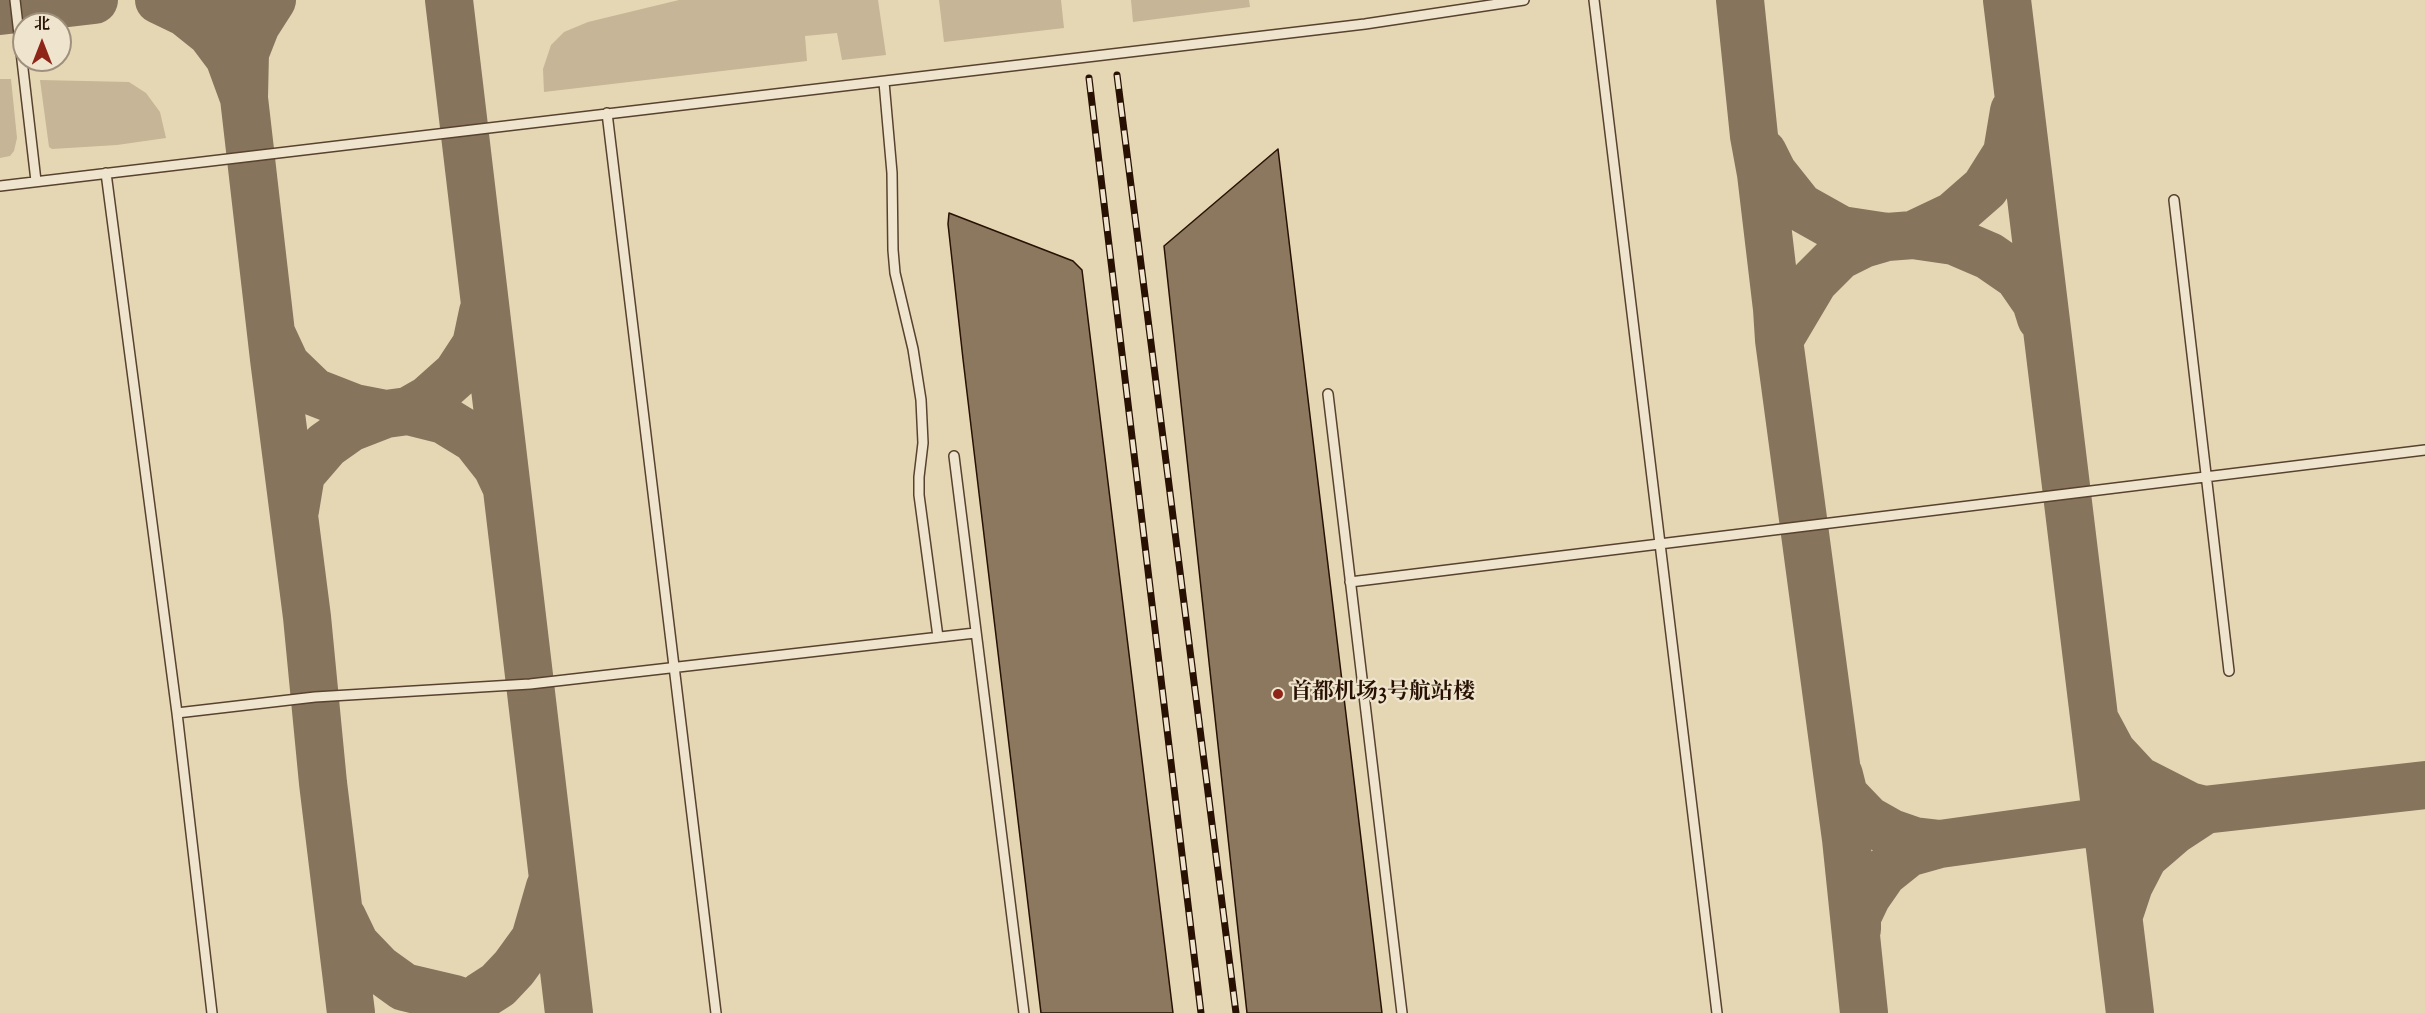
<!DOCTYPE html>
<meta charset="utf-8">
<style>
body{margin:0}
#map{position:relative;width:2425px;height:1013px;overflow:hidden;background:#e6d7b4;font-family:"Sorts Mill Goudy","Noto Serif SC",serif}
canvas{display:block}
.north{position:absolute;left:12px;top:12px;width:60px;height:60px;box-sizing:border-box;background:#efe5ce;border:2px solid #9f907d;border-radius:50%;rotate:0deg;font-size:16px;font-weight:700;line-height:24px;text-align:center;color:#281103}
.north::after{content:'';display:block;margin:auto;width:21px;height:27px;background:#8f2418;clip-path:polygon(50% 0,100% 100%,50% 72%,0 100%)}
</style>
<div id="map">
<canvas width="2425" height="1013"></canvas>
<div class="north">北</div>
</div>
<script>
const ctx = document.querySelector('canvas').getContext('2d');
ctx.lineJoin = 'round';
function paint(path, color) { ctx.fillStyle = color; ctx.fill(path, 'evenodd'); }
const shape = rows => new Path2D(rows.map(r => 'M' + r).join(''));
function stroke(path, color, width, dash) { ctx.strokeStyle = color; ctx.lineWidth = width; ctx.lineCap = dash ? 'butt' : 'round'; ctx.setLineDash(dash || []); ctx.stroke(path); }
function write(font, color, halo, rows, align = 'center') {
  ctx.font = font + ' "Sorts Mill Goudy","Noto Serif SC",serif'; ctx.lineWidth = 4.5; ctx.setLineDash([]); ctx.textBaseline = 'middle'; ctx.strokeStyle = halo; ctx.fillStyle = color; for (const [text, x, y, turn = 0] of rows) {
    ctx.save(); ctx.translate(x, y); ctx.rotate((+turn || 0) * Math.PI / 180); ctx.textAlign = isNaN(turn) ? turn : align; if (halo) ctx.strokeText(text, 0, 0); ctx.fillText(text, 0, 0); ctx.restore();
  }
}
const green = shape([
 [679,0,878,0,886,55,842,60,837,33,805,36,807,61,544,92,543,69,551,45,564,32,588,22],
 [939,0,1061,0,1064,28,944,42],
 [1131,0,1249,0,1250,7,1133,22],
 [0,79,11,79,17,138,14,151,10,156,0,158],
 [40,80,129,82,146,93,160,112,166,138,117,145,52,149,49,147]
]);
const taxiway = shape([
 [159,0,186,13,211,33,229,57,244,98,245,53,256,25,272,0],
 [228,0,244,98,274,359,307,617,323,783,351,1013],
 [449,0,569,1013],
 [1740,0,1754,136,1761,174,1777,309,1779,340,1846,839,1864,1013],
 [2007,0,2130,1013],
 [0,11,94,0],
 [1763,153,1773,173,1800,207,1841,230,1887,237,1913,235,1953,216,1985,188,2007,153,2014,111],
 [1913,235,1954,241,1989,256,2018,276,2036,302,2041,318],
 [273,337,286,365,314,392,355,408,386,414],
 [1779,340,1814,281,1839,256,1863,244,1887,237],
 [408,411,429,399,457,374,476,345,483,312],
 [295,510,301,474,326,445,350,428,386,414,408,411,444,420,475,439,497,467,505,484],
 [2097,724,2112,752,2138,780,2189,806,2205,810,2173,831,2144,856,2129,885,2119,915],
 [1839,775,1844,795,1868,820,1891,833,1914,841,1940,844],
 [342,917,355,944,379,969,404,987,455,999],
 [1857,929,1857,917,1867,896,1883,873,1908,853,1940,844,2106,821,2425,785],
 [481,996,498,985,514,968,535,939,550,887]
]);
const building = shape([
 [1278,149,1295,291,1382,1013,1247,1013,1164,246,1278,149],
 [949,213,1073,261,1082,270,1173,1013,1041,1013,963,359,948,224,949,213]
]);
const lane = shape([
 [15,0,36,181],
 [1594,0,1717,1013],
 [884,82,892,173,893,250,895,273,913,349,921,400,923,443,919,477,919,495,938,637],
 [607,113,716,1013],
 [106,173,177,713,212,1013],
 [0,186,1365,24,1524,0],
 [2174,200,2229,671],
 [1328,394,1402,1013],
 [954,456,1024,1013],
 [1350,582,2425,450],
 [177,713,315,697,530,684,975,633]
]);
const rail = shape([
 [1117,75,1236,1013],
 [1089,78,1201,1013]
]);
const markers = [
 [1278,694,6,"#8f2418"]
];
const poiNames = [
 ["首都机场3号航站楼",1290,694]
];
paint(green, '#c6b596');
stroke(taxiway, '#87745c', 48);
paint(building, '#8b785f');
stroke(building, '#281103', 1.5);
stroke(lane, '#58422f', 12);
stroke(lane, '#efe5ce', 9);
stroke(rail, '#281103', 7);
stroke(rail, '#efe5ce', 4.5, [14]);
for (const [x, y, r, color] of markers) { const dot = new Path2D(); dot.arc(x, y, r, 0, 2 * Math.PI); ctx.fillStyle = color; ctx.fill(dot); stroke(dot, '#efe5ce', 2); }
write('bold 22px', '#281103', '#efe5ce', poiNames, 'left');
</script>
